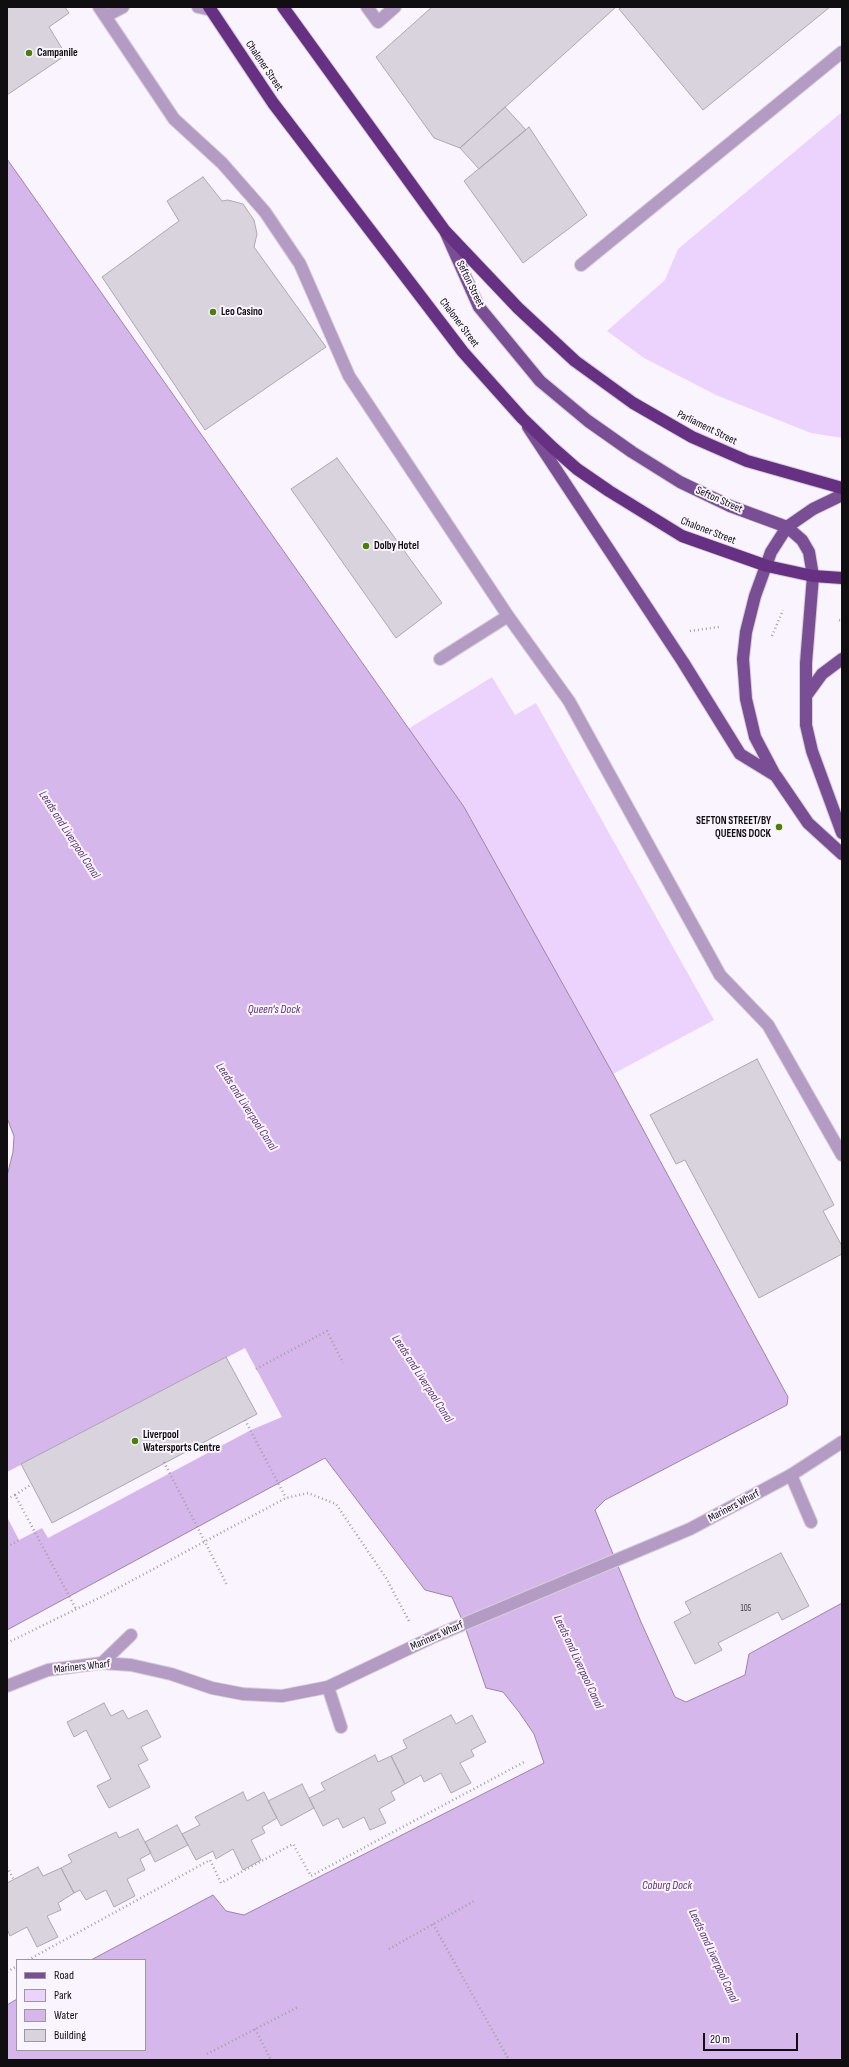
<!DOCTYPE html>
<style>
body{margin:0}
#map{position:relative;width:849px;height:2067px;overflow:hidden;background:#faf4fe;font-family:"Sofia Sans Condensed",sans-serif}
canvas{display:block}
.frame{position:absolute;inset:0;border:8px solid #100e11;pointer-events:none}
.legend{position:absolute;left:16px;top:1959px;width:130px;height:92px;box-sizing:border-box;background:#faf4fe;border:1px solid #9c989f;margin:0;padding:5px 7px;list-style:none;font-size:12px;color:#100e11}
.legend li{display:flex;align-items:center;gap:8px;height:20px}
.legend b{width:20px;border:1px solid #9c989f}
.scale{position:absolute;left:703px;top:2033px;width:95px;height:18px;box-sizing:border-box;border:2px solid #100e11;border-top:0;padding-left:5px;font-size:12px;line-height:14px;white-space:nowrap;color:#100e11;-webkit-text-stroke:3px #faf4fe;paint-order:stroke}
</style>
<div id="map">
<canvas width="849" height="2067"></canvas>
<div class="frame"></div>
<ul class="legend">
<li><b style="height:5px;background:#7a4e95"></b>Road</li>
<li><b style="height:11px;background:#ecd3fd"></b>Park</li>
<li><b style="height:11px;background:#d6b7eb"></b>Water</li>
<li><b style="height:11px;background:#d9d3dd"></b>Building</li>
</ul>
<div class="scale">20 m</div>
</div>
<script>
const ctx = document.querySelector('canvas').getContext('2d');
ctx.lineJoin = 'round';
function paint(path, color) { ctx.fillStyle = color; ctx.fill(path, 'evenodd'); }
const shape = rows => new Path2D(rows.map(r => 'M' + r).join(''));
function stroke(path, color, width, dash) { ctx.strokeStyle = color; ctx.lineWidth = width; ctx.lineCap = dash ? 'butt' : 'round'; ctx.setLineDash(dash || []); ctx.stroke(path); }
function write(font, color, halo, rows, align = 'center') {
  ctx.font = font + ' "Sofia Sans Condensed",sans-serif'; ctx.lineWidth = 4; ctx.setLineDash([]); ctx.textBaseline = 'middle'; ctx.strokeStyle = halo; ctx.fillStyle = color; for (const [text, x, y, turn = 0] of rows) {
    ctx.save(); ctx.translate(x, y); ctx.rotate((+turn || 0) * Math.PI / 180); ctx.textAlign = isNaN(turn) ? turn : align; if (halo) ctx.strokeText(text, 0, 0); ctx.fillText(text, 0, 0); ctx.restore();
  }
}
const green = shape([
 [842,112,842,438,811,433,716,395,644,358,607,331,665,280,678,249],
 [492,677,515,715,536,703,714,1020,613,1074,464,807,408,729]
]);
const water = shape([
 [7,159,464,807,613,1074,788,1397,787,1405,605,1500,595,1510,641,1622,675,1697,686,1702,745,1675,749,1654,842,1603,842,2060,7,2060,7,2005,17,1999,17,2050,145,2050,145,1960,91,1960,213,1895,226,1911,244,1915,544,1763,534,1734,519,1712,503,1692,486,1688,464,1624,452,1597,425,1590,325,1458,7,1630,7,1176,13,1152,14,1136,7,1118,7,159]
]);
const pier = shape([
 [245,1348,282,1417,251,1430,48,1538,42,1528,19,1540,7,1517,7,1472]
]);
const building = shape([
 [7,7,65,7,69,13,49,27,66,55,7,95,7,7],
 [432,7,616,7,460,148,434,138,376,57,432,7],
 [622,7,830,7,703,110,619,9,622,7],
 [505,107,526,130,479,169,460,148,505,107],
 [529,127,587,215,523,263,464,181,529,127],
 [203,177,222,201,228,200,243,204,254,220,257,234,254,247,326,347,205,430,102,277,179,221,167,201,203,177],
 [337,458,442,603,396,638,291,489,337,458],
 [757,1059,834,1205,823,1211,842,1246,842,1254,759,1298,685,1160,676,1164,650,1115,757,1059],
 [226,1357,257,1414,52,1523,21,1464,226,1357],
 [781,1553,809,1606,782,1620,778,1612,718,1643,722,1650,695,1664,674,1622,691,1613,685,1602,781,1553],
 [104,1703,111,1716,123,1710,128,1719,147,1710,161,1737,141,1747,148,1760,138,1765,150,1787,109,1808,97,1786,111,1779,86,1730,74,1737,67,1722,104,1703],
 [451,1715,456,1724,472,1715,486,1742,471,1750,474,1756,460,1763,471,1783,451,1793,441,1773,424,1782,421,1775,405,1784,391,1756,407,1748,403,1740,451,1715],
 [375,1755,378,1762,391,1756,405,1784,391,1792,395,1800,379,1809,386,1823,370,1830,364,1817,343,1828,338,1818,323,1826,309,1798,325,1790,321,1783,375,1755],
 [302,1784,314,1808,281,1826,268,1801,302,1784],
 [243,1792,247,1801,264,1792,277,1818,262,1827,265,1833,251,1840,261,1860,243,1870,233,1849,216,1859,213,1851,196,1860,182,1834,200,1825,195,1817,243,1792],
 [177,1825,188,1845,155,1862,145,1842,177,1825],
 [138,1829,151,1853,140,1859,145,1870,127,1879,135,1896,114,1907,106,1890,86,1900,80,1890,74,1893,61,1868,72,1862,68,1855,116,1832,119,1838,138,1829],
 [38,1867,43,1876,61,1868,74,1893,58,1903,61,1910,47,1916,58,1937,37,1947,27,1927,10,1936,7,1929,7,1883,38,1867]
]);
const path = shape([
 [839,620,842,621],
 [690,631,719,627],
 [772,636,783,610],
 [256,1369,327,1331,343,1363],
 [245,1420,286,1498],
 [164,1462,227,1585],
 [15,1495,32,1484],
 [7,1499,15,1495,76,1609],
 [7,1547,19,1540],
 [7,1643,103,1596,286,1498,308,1493,336,1504,386,1578,409,1621],
 [7,1867,14,1880],
 [433,1924,509,2060],
 [389,1949,476,1900],
 [28,1960,210,1860,221,1883,293,1844,311,1876,526,1761],
 [7,1972,17,1966],
 [255,2029,271,2060],
 [207,2054,298,2007]
]);
const lane = shape([
 [99,7,174,119,222,163,265,212,300,264,349,376,508,616,569,701,720,975,768,1025,842,1155],
 [198,7,211,10],
 [106,16,123,7],
 [581,265,842,52],
 [440,659,508,616],
 [791,1475,811,1522],
 [102,1663,131,1635],
 [328,1687,341,1727]
]);
const street = shape([
 [367,7,378,22,395,7],
 [7,1686,48,1670,102,1663,131,1665,171,1674,212,1688,243,1694,282,1696,328,1687,433,1637,690,1529,791,1475,842,1442]
]);
const primary = shape([
 [446,233,479,307,540,381,588,421,632,452,680,482,730,506,787,527,802,540,809,552,813,576,806,663,806,725,812,751,842,833],
 [528,427,683,662,740,754,776,776,808,823,842,854],
 [806,696,822,674,842,659],
 [775,775,755,737,746,699,743,659,746,632,755,596,771,552,787,527,813,509,842,495]
]);
const highway = shape([
 [209,7,273,103,463,352,522,418,552,447,577,469,609,491,682,536,767,566,813,576,842,578],
 [283,7,445,231,518,308,575,361,633,403,692,437,747,461,842,488]
]);
const markers = [
 [29,53,4,"#4d7d0a"],
 [213,312,4,"#4d7d0a"],
 [366,546,4,"#4d7d0a"],
 [779,827,4,"#4d7d0a"],
 [135,1441,4,"#4d7d0a"]
];
const numberNames = [
 ["105",746,1609]
];
const poiNames = [
 ["Campanile",37,53],
 ["Leo Casino",221,312],
 ["Dolby Hotel",374,546],
 ["SEFTON STREET/BY",771,821,"right"],
 ["QUEENS DOCK",771,834,"right"],
 ["Liverpool",143,1435],
 ["Watersports Centre",143,1448]
];
const streetNames = [
 ["Chaloner Street",264,66,56],
 ["Sefton Street",470,284,64],
 ["Chaloner Street",459,323,53],
 ["Parliament Street",707,428,26],
 ["Sefton Street",719,500,24],
 ["Chaloner Street",708,531,21],
 ["Mariners Wharf",734,1506,-28],
 ["Mariners Wharf",437,1636,-24],
 ["Mariners Wharf",82,1667,-6]
];
const waterNames = [
 ["Leeds and Liverpool Canal",69,835,57],
 ["Queen's Dock",274,1010],
 ["Leeds and Liverpool Canal",246,1107,57],
 ["Leeds and Liverpool Canal",422,1379,57],
 ["Leeds and Liverpool Canal",578,1662,65],
 ["Coburg Dock",667,1886],
 ["Leeds and Liverpool Canal",713,1956,65]
];
paint(green, '#ecd3fd');
paint(water, '#d6b7eb');
stroke(water, '#9b84aa', 1);
paint(pier, '#faf4fe');
paint(building, '#d9d3dd');
stroke(building, '#aca7b0', 1);
stroke(lane, '#d5cfd8', 14);
stroke(street, '#d5cfd8', 14);
stroke(primary, '#d5cfd8', 14);
stroke(highway, '#d5cfd8', 14);
stroke(path, '#a49fa7', 2.5, [1, 3]);
stroke(lane, '#b39bc3', 12);
stroke(street, '#b39bc3', 12);
stroke(primary, '#7a4e95', 12);
stroke(highway, '#663083', 12);
for (const [x, y, r, color] of markers) { const dot = new Path2D(); dot.arc(x, y, r, 0, 2 * Math.PI); ctx.fillStyle = color; ctx.fill(dot); stroke(dot, '#faf4fe', 1.5); }
write('9px', '#423f44', null, numberNames);
write('bold 11px', '#100e11', '#faf4fe', poiNames, 'left');
write('11px', '#100e11', '#faf4fe', streetNames);
write('italic 12px', '#5b3372', '#faf4fe', waterNames);
</script>
